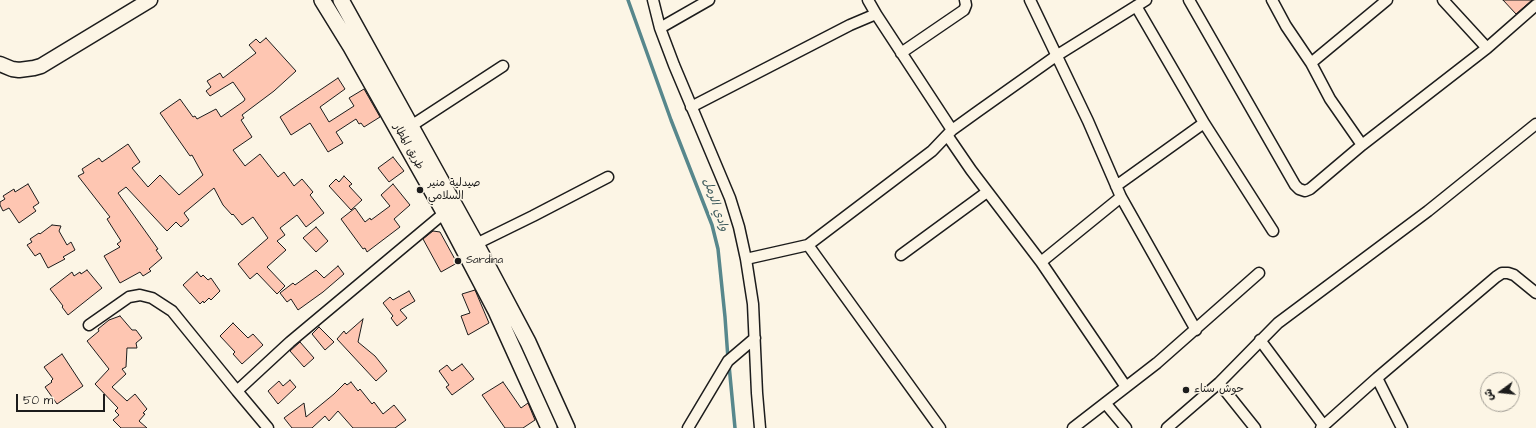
<!DOCTYPE html>
<meta charset="utf-8">
<style>
body{margin:0}
#map{position:relative;width:1536px;height:428px;overflow:hidden;background:#fcf5e5;font-family:"Architects Daughter","Playpen Sans Arabic",sans-serif}
canvas{display:block}
.north{position:absolute;left:1480px;top:372px;width:40px;height:40px;box-sizing:border-box;background:#fcf5e5;border:1px solid #a29e95;border-radius:50%;rotate:255deg;font-size:11px;font-weight:700;line-height:16px;text-align:center;color:#1c1c1c}
.north::after{content:'';display:block;margin:auto;width:14px;height:18px;background:#1c1c1c;clip-path:polygon(50% 0,100% 100%,50% 72%,0 100%)}
.scale{position:absolute;left:16px;top:394px;width:89px;height:18px;box-sizing:border-box;border:2px solid #1c1c1c;border-top:0;padding-left:5px;font-size:12px;line-height:14px;white-space:nowrap;color:#1c1c1c;-webkit-text-stroke:3px #fcf5e5;paint-order:stroke}
</style>
<div id="map">
<canvas width="1536" height="428"></canvas>
<div class="north">ش</div>
<div class="scale">50 m</div>
</div>
<script>
const ctx = document.querySelector('canvas').getContext('2d');
ctx.lineJoin = 'round';
const shape = rows => new Path2D(rows.map(r => 'M' + r).join(''));
function stroke(path, color, width, dash) { ctx.strokeStyle = color; ctx.lineWidth = width; ctx.lineCap = dash ? 'butt' : 'round'; ctx.setLineDash(dash || []); ctx.stroke(path); }
function paint(path, color) { ctx.fillStyle = color; ctx.fill(path, 'evenodd'); }
function write(font, color, halo, rows, align = 'center') {
  ctx.font = font + ' "Architects Daughter","Playpen Sans Arabic",sans-serif'; ctx.lineWidth = 3; ctx.setLineDash([]); ctx.textBaseline = 'middle'; ctx.strokeStyle = halo; ctx.fillStyle = color; for (const [text, x, y, turn = 0] of rows) {
    ctx.save(); ctx.translate(x, y); ctx.rotate((+turn || 0) * Math.PI / 180); ctx.textAlign = isNaN(turn) ? turn : align; if (halo) ctx.strokeText(text, 0, 0); ctx.fillText(text, 0, 0); ctx.restore();
  }
}
const stream = shape([
 [628,0,671,120,712,225,718,249,725,317,728,359],
 [729,365,735,428]
]);
const building = shape([
 [1503,0,1532,0,1516,14,1503,0],
 [266,38,296,71,274,91,242,115,244,118,241,120,252,137,233,150,245,166,260,154,278,177,284,172,294,186,302,179,313,192,310,195,324,213,306,227,297,215,280,228,285,235,277,241,286,250,267,267,285,286,277,294,257,273,250,279,238,264,268,238,253,217,242,225,233,214,232,215,223,205,214,188,184,213,189,220,181,227,176,222,167,231,126,187,118,193,158,249,156,250,162,258,149,269,151,271,143,276,140,272,120,283,104,256,120,247,117,244,121,241,107,219,110,217,78,176,84,173,82,169,99,158,102,162,128,144,140,162,132,168,148,187,160,175,179,195,203,175,192,155,190,156,160,113,180,99,193,117,195,116,197,119,216,109,221,117,244,101,245,99,233,82,210,96,206,91,211,87,207,81,220,73,223,78,256,53,249,45,256,39,260,43,266,38],
 [338,78,345,89,320,107,329,122,354,106,349,98,364,89,380,117,364,127,361,123,359,124,356,119,336,132,343,143,328,152,310,123,291,135,280,117,338,78],
 [393,157,404,171,389,182,378,168,393,157],
 [344,176,352,184,349,186,362,200,351,210,329,186,336,179,339,182,344,176],
 [28,184,39,203,33,207,36,211,19,223,9,208,3,211,0,205,0,202,5,199,3,196,14,189,15,192,28,184],
 [393,184,410,205,394,219,400,227,367,252,365,248,363,249,341,219,355,208,365,222,370,218,371,220,390,206,381,195,393,184],
 [52,225,61,226,59,231,67,245,71,242,75,250,63,257,65,259,48,268,40,253,35,256,27,245,32,242,30,239,39,233,40,234,52,225],
 [316,227,328,241,316,252,303,238,316,227],
 [433,231,440,232,457,263,441,272,423,239,433,231],
 [338,266,344,274,323,292,298,310,291,299,287,302,280,293,293,283,295,285,316,270,324,278,338,266],
 [87,270,102,288,68,315,62,307,63,306,50,289,72,272,74,276,80,272,81,274,87,270],
 [197,272,201,277,203,275,208,280,211,278,220,291,211,300,209,298,204,303,203,301,200,304,183,285,197,272],
 [475,290,489,323,468,335,461,316,470,313,462,294,475,290],
 [409,291,415,301,400,310,407,318,397,326,391,318,393,316,383,303,390,297,393,300,409,291],
 [120,316,132,330,136,330,142,338,136,343,137,348,127,348,126,367,122,369,126,374,112,387,127,401,135,394,147,409,143,413,145,414,139,421,147,428,121,428,113,420,119,415,115,411,118,408,95,384,109,369,87,341,99,331,98,329,109,320,120,316],
 [363,319,358,342,375,356,387,371,376,381,337,339,344,331,346,334,363,319],
 [233,323,248,338,253,334,263,345,242,364,233,354,235,352,220,336,233,323],
 [319,327,334,342,325,350,312,334,319,327],
 [300,342,314,358,304,367,290,351,300,342],
 [62,354,83,386,57,404,45,387,52,382,51,381,53,379,44,367,62,354],
 [462,364,474,379,452,395,446,387,449,385,439,371,447,365,452,371,462,364],
 [290,380,296,387,278,404,268,391,279,381,283,386,290,380],
 [351,382,358,391,360,389,372,404,374,402,383,414,394,405,406,420,395,428,353,428,338,411,329,421,325,416,312,428,292,428,284,418,304,403,306,417,334,394,345,383,347,385,351,382],
 [503,382,521,408,528,403,535,420,523,428,505,428,482,395,503,382]
]);
const minor = shape([
 [653,0,660,28,674,65,730,198,739,227,746,259,753,304,757,393,760,428],
 [868,0,876,14],
 [1030,0,1088,121,1121,197,1196,330],
 [1189,0,1295,185,1299,189,1305,191,1310,189,1362,145,1487,48,1536,5],
 [1272,0,1286,26,1311,63,1330,99,1362,145],
 [1443,0,1487,48],
 [660,28,709,0],
 [901,53,964,10,966,5,965,0],
 [1311,63,1387,0],
 [691,107,850,25,876,14,952,130],
 [1204,123,1273,231],
 [411,126,503,66],
 [947,135,971,170,1041,262],
 [1116,186,1204,123,1136,6],
 [1121,197,1041,262,1126,387],
 [476,244,533,216,608,177],
 [808,245,940,428],
 [901,255,987,192],
 [746,259,808,245,932,151,952,130,977,112,1056,56,1146,0],
 [89,325,129,297,140,295,152,298,172,311,237,391],
 [1260,340,1324,426],
 [1377,378,1402,428],
 [1219,383,1255,428],
 [1106,404,1126,428],
 [268,428,237,391,290,342,449,209],
 [688,428,728,361,755,338],
 [1073,428,1157,363,1259,273],
 [1167,428,1219,383,1278,323,1428,211,1536,124],
 [1321,428,1377,378,1496,277,1502,273,1508,273,1514,275,1536,293]
]);
const secondary = shape([
 [0,64,12,69,19,70,34,68,41,66,150,0]
]);
const primary = shape([
 [322,0,351,47,444,212,496,311,549,428],
 [341,0,476,244,528,342,567,428]
]);
const markers = [
 [420,190,4,"#1c1c1c"],
 [458,261,4,"#1c1c1c"],
 [1186,390,4,"#1c1c1c"]
];
const streetNames = [
 ["طريق المطار",408,147,61]
];
const poiNames = [
 ["صيدلية منير",428,184],
 ["السلامي",428,197],
 ["Sardina",466,261],
 ["حوش سناء",1194,390]
];
const waterNames = [
 ["وادي الرمل",715,205,71]
];
stroke(stream, '#57878c', 3.5);
paint(building, '#fec6b2');
stroke(building, '#1c1c1c', 1);
stroke(minor, '#1c1c1c', 13);
stroke(secondary, '#1c1c1c', 17);
stroke(primary, '#1c1c1c', 18);
stroke(minor, '#fcf5e5', 10);
stroke(secondary, '#fcf5e5', 14);
stroke(primary, '#fcf5e5', 15);
for (const [x, y, r, color] of markers) { const dot = new Path2D(); dot.arc(x, y, r, 0, 2 * Math.PI); ctx.fillStyle = color; ctx.fill(dot); stroke(dot, '#fcf5e5', 1.5); }
write('11px', '#1c1c1c', '#fcf5e5', streetNames);
write('11px', '#1c1c1c', '#fcf5e5', poiNames, 'left');
write('italic 12px', '#3e5b5d', '#fcf5e5', waterNames);
</script>
